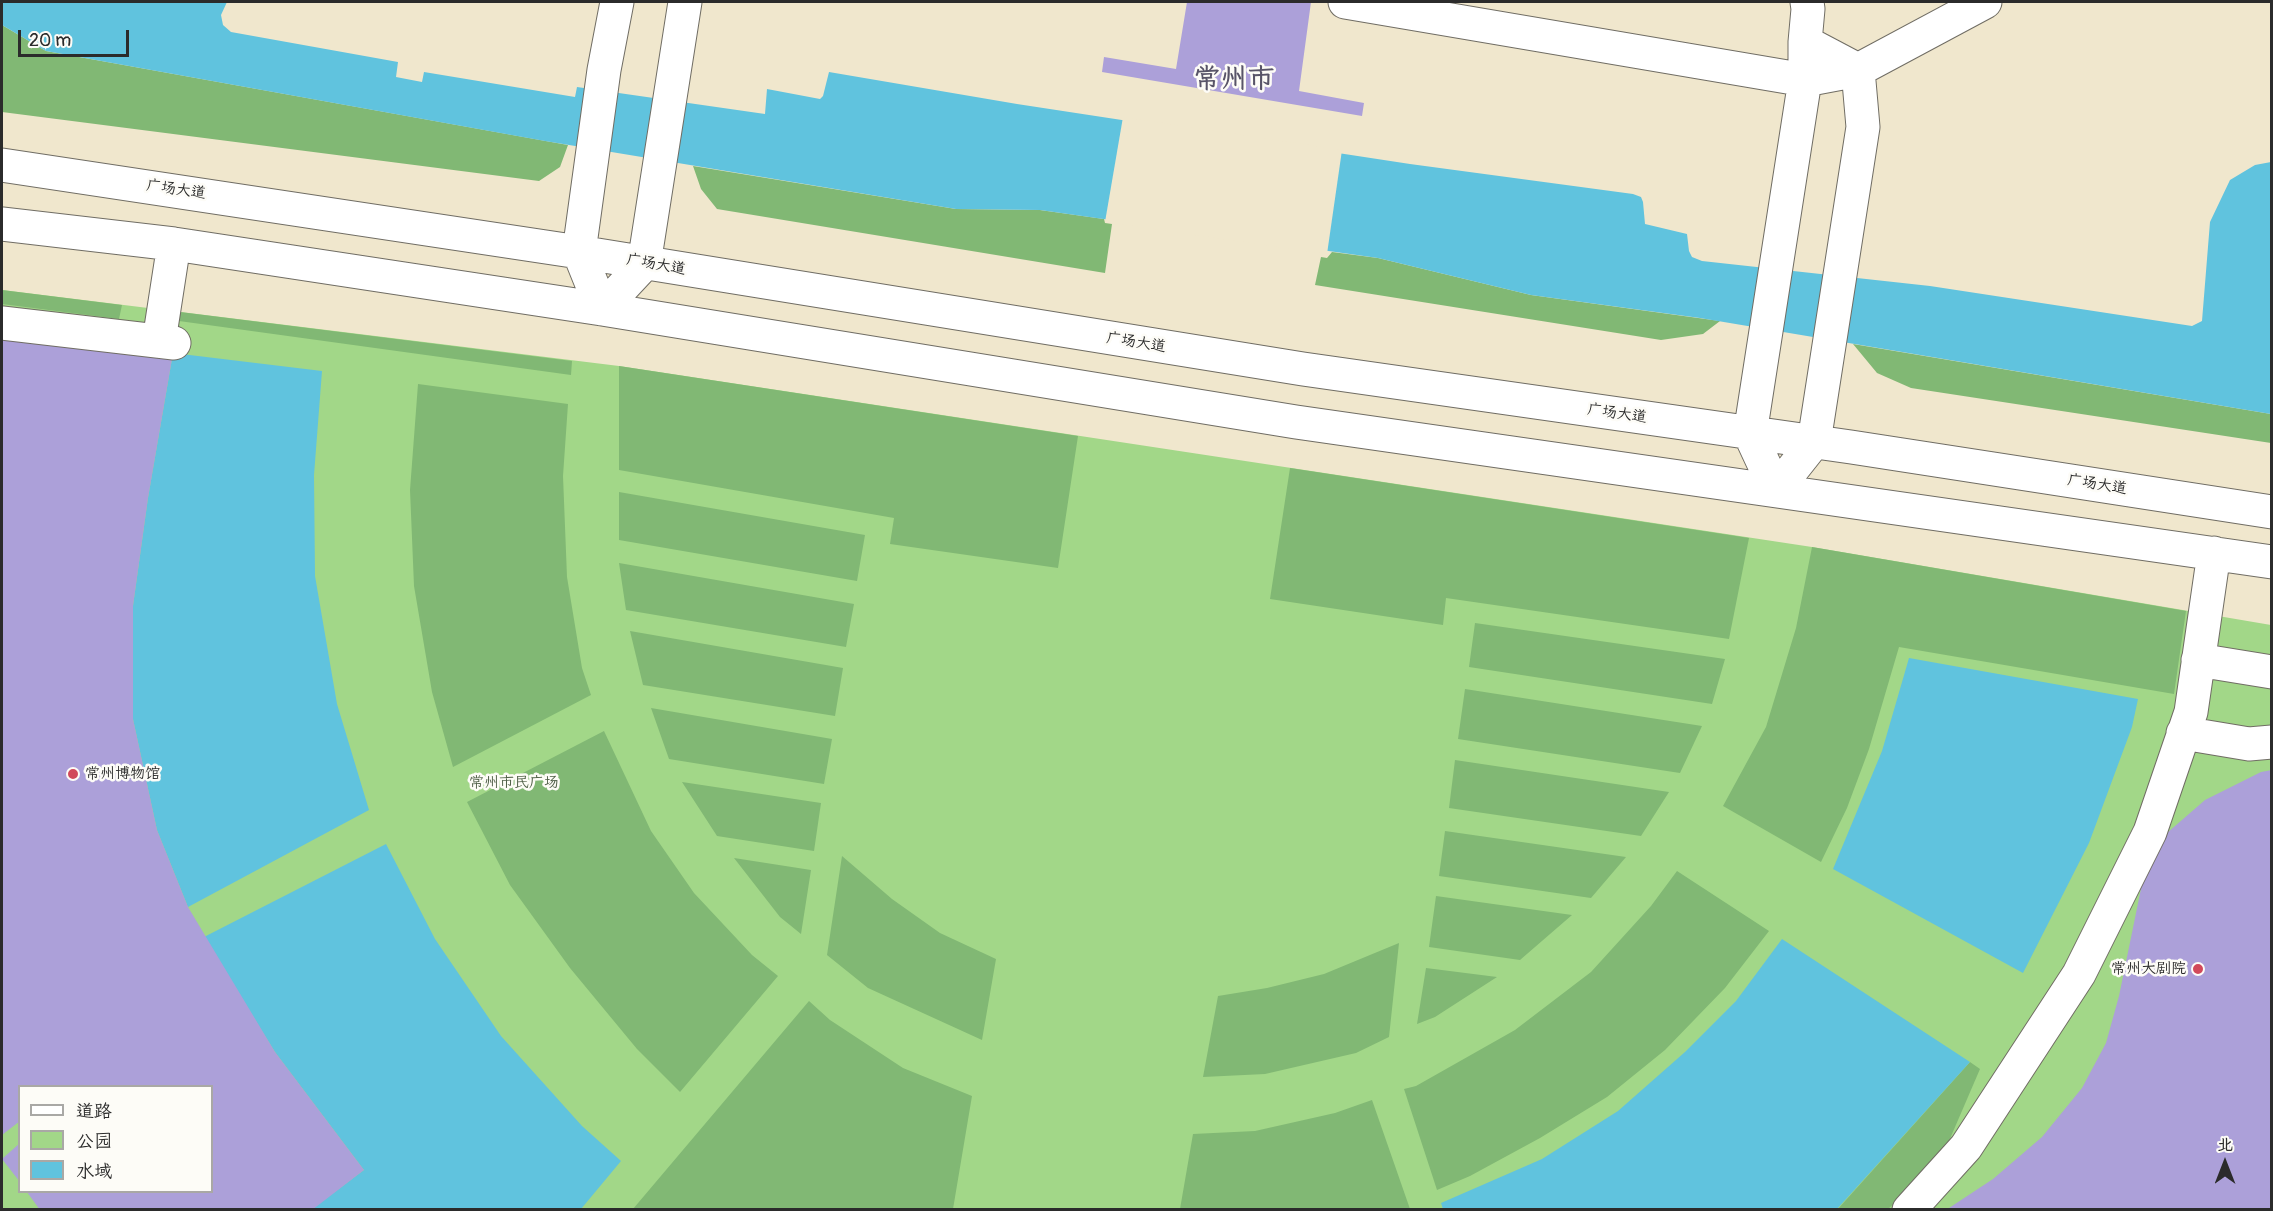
<!DOCTYPE html>
<meta charset="utf-8">
<style>
body{margin:0}
#map{position:relative;width:2273px;height:1211px;overflow:hidden;background:#f0e7cd;font-family:Pangolin,"LXGW WenKai TC",sans-serif}
canvas{display:block}
.frame{position:absolute;inset:0;border:3px solid #2b2b2b;pointer-events:none}
.legend{position:absolute;left:18px;top:1085px;width:195px;height:108px;box-sizing:border-box;background:#fdfcf7;border:2px solid #a9a8a5;margin:0;padding:8px 10px;list-style:none;font-size:18px;color:#2b2b2b}
.legend li{display:flex;align-items:center;gap:12px;height:30px}
.legend b{width:30px;border:2px solid #a9a8a5}
.north{position:absolute;left:2195px;top:1133px;width:60px;height:60px;-webkit-text-stroke:4px #fdfcf7;paint-order:stroke;rotate:0deg;font-size:16px;font-weight:700;line-height:24px;text-align:center;color:#2b2b2b}
.north::after{content:'';display:block;margin:auto;width:21px;height:27px;background:#2b2b2b;clip-path:polygon(50% 0,100% 100%,50% 72%,0 100%)}
.scale{position:absolute;left:18px;top:30px;width:111px;height:27px;box-sizing:border-box;border:3px solid #2b2b2b;border-top:0;padding-left:8px;font-size:18px;line-height:21px;white-space:nowrap;color:#2b2b2b;-webkit-text-stroke:4px #fdfcf7;paint-order:stroke}
</style>
<div id="map">
<canvas width="2273" height="1211"></canvas>
<div class="frame"></div>
<ul class="legend">
<li><b style="height:8px;background:#fff"></b>道路</li>
<li><b style="height:16px;background:#a2d788"></b>公园</li>
<li><b style="height:16px;background:#60c3de"></b>水域</li>
</ul>
<div class="north">北</div>
<div class="scale">20 m</div>
</div>
<script>
const ctx = document.querySelector('canvas').getContext('2d');
ctx.lineJoin = 'round';
function paint(path, color) { ctx.fillStyle = color; ctx.fill(path, 'evenodd'); }
const shape = rows => new Path2D(rows.map(r => 'M' + r).join(''));
function stroke(path, color, width, dash) { ctx.strokeStyle = color; ctx.lineWidth = width; ctx.lineCap = dash ? 'butt' : 'round'; ctx.setLineDash(dash || []); ctx.stroke(path); }
function write(font, color, halo, rows, align = 'center') {
  ctx.font = font + ' Pangolin,"LXGW WenKai TC",sans-serif'; ctx.lineWidth = 5; ctx.setLineDash([]); ctx.textBaseline = 'middle'; ctx.strokeStyle = halo; ctx.fillStyle = color; for (const [text, x, y, turn = 0] of rows) {
    ctx.save(); ctx.translate(x, y); ctx.rotate((+turn || 0) * Math.PI / 180); ctx.textAlign = isNaN(turn) ? turn : align; if (halo) ctx.strokeText(text, 0, 0); ctx.fillText(text, 0, 0); ctx.restore();
  }
}
const green = shape([
 [2,290,619,366,1812,547,2271,625,2271,1209,2,1210],
 [20,1086,212,1086,212,1192,20,1192]
]);
const forest = shape([
 [2,25,46,51,568,145,560,167,539,181,2,112],
 [693,166,956,209,1040,210,1104,219,1105,223,1112,224,1105,273,717,209,701,189],
 [1332,252,1378,258,1531,295,1720,321,1703,334,1661,340,1315,285,1321,257,1327,258],
 [2,290,122,305,119,319,2,304],
 [180,312,572,361,571,375,179,321],
 [1853,344,2271,414,2271,443,1911,388,1877,373],
 [619,366,1078,436,1058,568,890,544,894,518,619,470],
 [418,384,568,404,563,476,567,577,582,668,591,695,453,767,432,692,414,586,410,490],
 [1290,468,1749,538,1729,639,1446,598,1443,625,1270,599],
 [619,492,865,535,857,581,619,540],
 [1812,547,2186,611,2174,694,1899,647,1869,749,1847,808,1821,862,1723,806,1766,727,1796,628],
 [619,563,854,604,846,647,626,610],
 [1475,623,1725,659,1712,704,1469,667],
 [630,631,843,668,835,716,643,685],
 [1465,689,1702,726,1680,773,1458,739],
 [651,708,832,739,824,784,669,759],
 [604,731,651,831,694,893,752,955,778,976,680,1092,637,1049,570,968,510,885,467,802],
 [1455,760,1669,792,1641,836,1449,808],
 [682,782,821,803,814,851,717,836],
 [1445,831,1626,857,1591,898,1439,876],
 [842,856,892,899,940,933,996,959,982,1040,868,988,827,955],
 [734,858,811,870,801,934,780,917],
 [1677,871,1769,931,1725,988,1665,1050,1607,1097,1540,1138,1470,1176,1437,1190,1404,1089,1416,1086,1515,1030,1591,972,1651,906],
 [1436,896,1572,915,1520,960,1429,947],
 [1399,943,1389,1037,1356,1053,1265,1074,1203,1077,1218,996,1267,988,1324,974],
 [1426,968,1497,977,1435,1017,1417,1024],
 [809,1001,830,1020,903,1068,972,1096,953,1209,633,1209],
 [1970,1062,1980,1069,1949,1141,1897,1201,1888,1209,1837,1210],
 [1372,1100,1410,1209,1180,1209,1193,1134,1255,1131,1335,1113]
]);
const water = shape([
 [2,2,227,2,221,15,223,25,231,32,398,62,396,77,422,82,424,72,575,97,577,87,765,114,767,89,820,99,823,96,829,72,1017,104,1410,164,1633,194,1641,197,1643,202,1645,224,1687,234,1689,251,1692,257,1702,261,1930,286,2192,326,2202,321,2210,222,2230,180,2255,165,2271,162,2271,414,1700,318,1531,295,1378,258,1040,210,956,209,545,141,46,51,2,25],
 [173,353,322,371,314,475,315,576,337,704,369,810,188,907,157,830,133,719,133,606,148,498],
 [1909,658,2138,699,2132,727,2089,843,2023,973,1833,869,1882,751],
 [386,844,435,939,501,1036,582,1126,621,1161,581,1209,312,1209,364,1170,275,1052,204,937],
 [1782,939,1970,1062,1837,1209,1443,1209,1441,1203,1542,1159,1618,1111,1685,1052,1736,1001]
]);
const pier = shape([
 [1123,117,1342,150,1327,254,1105,222]
]);
const building = shape([
 [1187,2,1311,2,1299,91,1364,103,1362,116,1102,72,1104,57,1176,69],
 [2,332,173,353,148,498,133,606,133,719,157,830,188,907,275,1052,364,1170,312,1210,40,1210,27,1192,212,1192,212,1086,20,1086,20,1121,2,1135],
 [2272,770,2272,1210,1946,1210,1993,1179,2042,1137,2082,1088,2106,1043,2119,996,2143,879,2167,833,2205,800,2261,772],
 [20,1143,20,1182,2,1159]
]);
const minor = shape([
 [617,2,604,70,579,252,602,309,644,264,685,2],
 [1345,2,1805,80,1858,70,1985,2],
 [1805,42,1858,70,1863,127,1814,442,1776,490,1750,434,1805,80,1805,42,1808,9,1807,2],
 [2,165,579,252,1303,369,1851,447,2272,512],
 [2,224,174,244,602,309,1296,422,2272,562],
 [2,323,174,343],
 [159,341,174,244],
 [2198,660,2272,672],
 [2183,733,2249,744,2272,742],
 [1909,1210,1966,1147,2079,974,2150,832,2191,712,2214,553]
]);
const markers = [
 [73,774,6,"#d1495b"],
 [2198,969,6,"#d1495b"]
];
const streetNames = [
 ["广场大道",176,190,8],
 ["广场大道",656,265,10],
 ["广场大道",1136,343,9],
 ["广场大道",1617,414,8],
 ["广场大道",2097,485,9]
];
const poiNames = [
 ["常州博物馆",85,774],
 ["常州大剧院",2186,969,"right"]
];
const parkNames = [
 ["常州市民广场",514,783]
];
const townNames = [
 ["常州市",1234,80]
];
paint(green, '#a2d788');
paint(forest, '#81b874');
paint(water, '#60c3de');
paint(pier, '#f0e7cd');
paint(building, '#aca0d9');
stroke(minor, '#706d64', 35);
stroke(minor, '#fff', 33);
for (const [x, y, r, color] of markers) { const dot = new Path2D(); dot.arc(x, y, r, 0, 2 * Math.PI); ctx.fillStyle = color; ctx.fill(dot); stroke(dot, '#fdfcf7', 2); }
write('15px', '#2b2b2b', '#fdfcf7', streetNames);
write('15px', '#2b2b2b', '#fdfcf7', poiNames, 'left');
write('15px', '#4f5f47', '#fdfcf7', parkNames);
write('bold 27px', '#585468', '#fdfcf7', townNames);
</script>
